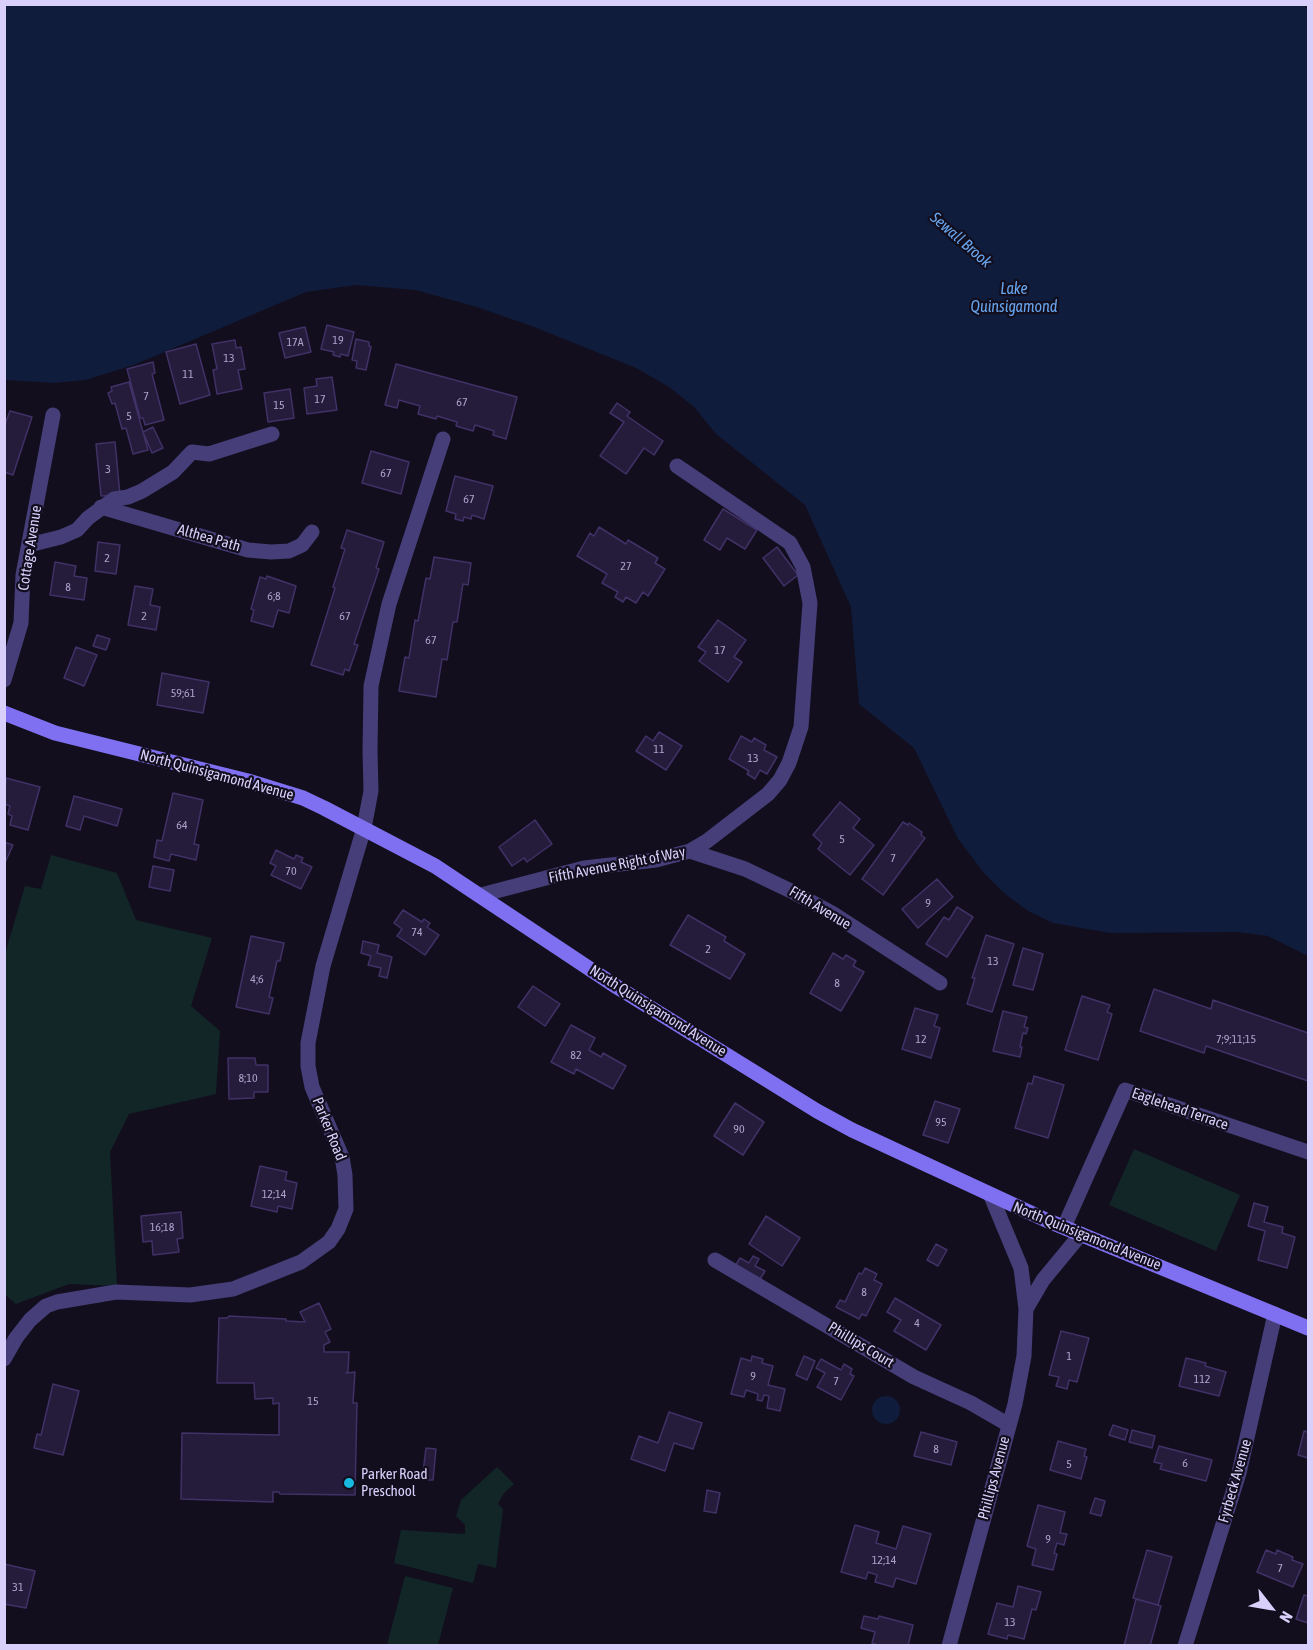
<!DOCTYPE html>
<style>
body{margin:0}
#map{position:relative;width:1313px;height:1650px;overflow:hidden;background:#120e1d;font-family:"Asap Condensed",sans-serif}
canvas{display:block}
.frame{position:absolute;inset:0;border:6px solid #d8cffa;pointer-events:none}
.north{position:absolute;left:1241px;top:1578px;width:60px;height:60px;-webkit-text-stroke:4px #120e1d;paint-order:stroke;rotate:121deg;font-size:16px;font-weight:700;line-height:24px;text-align:center;color:#d8cffa}
.north::after{content:'';display:block;margin:auto;width:21px;height:27px;background:#d8cffa;clip-path:polygon(50% 0,100% 100%,50% 72%,0 100%)}
</style>
<div id="map">
<canvas width="1313" height="1650"></canvas>
<div class="frame"></div>
<div class="north">N</div>
</div>
<script>
const ctx = document.querySelector('canvas').getContext('2d');
ctx.lineJoin = 'round';
function paint(path, color) { ctx.fillStyle = color; ctx.fill(path, 'evenodd'); }
const shape = rows => new Path2D(rows.map(r => 'M' + r).join(''));
function stroke(path, color, width, dash) { ctx.strokeStyle = color; ctx.lineWidth = width; ctx.lineCap = dash ? 'butt' : 'round'; ctx.setLineDash(dash || []); ctx.stroke(path); }
function write(font, color, halo, rows, align = 'center') {
  ctx.font = font + ' "Asap Condensed",sans-serif'; ctx.lineWidth = 4.5; ctx.setLineDash([]); ctx.textBaseline = 'middle'; ctx.strokeStyle = halo; ctx.fillStyle = color; for (const [text, x, y, turn = 0] of rows) {
    ctx.save(); ctx.translate(x, y); ctx.rotate((+turn || 0) * Math.PI / 180); ctx.textAlign = isNaN(turn) ? turn : align; if (halo) ctx.strokeText(text, 0, 0); ctx.fillText(text, 0, 0); ctx.restore();
  }
}
const green = shape([
 [51,855,117,873,136,920,212,938,191,1006,220,1031,216,1094,129,1114,110,1152,117,1286,69,1284,16,1304,4,1294,4,957,25,886,41,889],
 [1134,1149,1240,1195,1216,1251,1109,1205],
 [497,1467,514,1484,504,1493,498,1504,503,1509,496,1568,478,1564,473,1583,394,1563,401,1530,465,1534,465,1525,456,1516,461,1500],
 [405,1576,453,1588,438,1645,387,1645]
]);
const water = shape([
 [5,4,1302,4,1308,9,1308,956,1268,936,1237,932,1110,933,1053,923,1028,911,1004,893,984,873,958,839,914,748,859,704,851,607,805,505,716,434,694,407,669,387,636,368,534,327,477,307,415,290,356,285,306,292,134,365,85,380,55,383,5,380],
 '872 1410a14 14 0 1 1 28 0a14 14 0 1 1-28 0Z'
]);
const building = shape([
 [327,325,354,332,348,356,341,354,340,357,333,355,334,352,321,349,327,325],
 [305,327,311,352,285,358,279,333,305,327],
 [356,339,369,342,369,346,371,347,366,370,356,368,357,361,352,360,356,339],
 [235,340,236,348,241,347,245,369,238,370,242,389,217,394,213,370,217,369,212,344,235,340],
 [196,344,210,395,180,404,166,352,196,344],
 [153,362,155,373,152,374,164,420,145,425,143,418,140,418,127,369,153,362],
 [396,364,517,397,506,439,493,435,494,431,475,425,473,431,456,426,457,422,437,416,436,419,418,414,420,406,399,400,397,408,385,405,396,364],
 [332,377,337,410,307,414,304,388,317,386,316,379,332,377],
 [129,382,148,450,133,454,126,428,122,429,115,403,112,404,108,393,112,391,111,387,129,382],
 [290,389,294,418,268,422,264,393,290,389],
 [617,403,630,412,627,416,663,441,654,455,644,448,626,474,600,456,624,422,610,413,617,403],
 [10,411,32,417,13,475,4,472,4,427,10,411],
 [153,427,163,448,152,453,143,432,153,427],
 [115,442,120,495,101,496,96,444,115,442],
 [371,451,409,462,401,494,362,483,371,451],
 [455,476,493,486,484,519,472,515,471,519,464,517,463,521,455,519,456,514,446,511,455,476],
 [723,509,757,530,745,549,727,538,720,550,704,540,723,509],
 [599,527,626,544,628,540,658,558,655,563,665,569,648,596,643,592,636,603,626,597,623,602,615,597,618,592,602,583,607,574,577,556,590,533,594,536,599,527],
 [347,530,384,542,376,568,379,569,354,644,358,645,349,671,345,669,343,675,311,665,335,588,333,587,345,549,341,548,347,530],
 [98,542,120,545,116,574,95,571,98,542],
 [777,547,798,575,784,586,763,558,777,547],
 [434,557,471,563,468,585,463,584,457,622,453,622,447,660,442,659,436,697,399,691,405,657,409,658,415,620,418,621,426,578,430,579,434,557],
 [55,562,76,566,74,576,87,578,84,600,50,595,55,562],
 [267,576,296,586,289,613,278,610,273,627,251,621,254,610,251,609,260,577,266,579,267,576],
 [135,586,153,589,150,605,160,607,156,630,128,625,135,586],
 [718,620,746,640,734,657,742,662,728,682,699,661,706,652,698,647,718,620],
 [97,635,110,639,106,650,93,646,97,635],
 [76,647,97,655,84,686,64,678,76,647],
 [162,673,209,682,203,713,157,705,162,673],
 [659,732,682,746,666,770,636,751,646,736,653,741,659,732],
 [741,736,752,742,754,738,766,745,764,750,777,757,767,774,760,770,755,779,747,774,749,771,729,759,741,736],
 [6,778,40,787,28,830,10,825,12,816,8,814,10,806,4,804,6,778],
 [173,793,203,800,194,844,199,845,196,860,171,854,169,861,154,857,157,840,162,841,173,793],
 [74,796,122,809,117,826,84,816,80,830,66,826,74,796],
 [840,802,860,819,853,828,874,845,850,875,818,849,822,843,813,835,840,802],
 [535,820,552,844,527,862,524,858,512,866,499,847,535,820],
 [903,822,908,825,909,823,922,832,921,835,925,838,883,895,862,879,903,822],
 [4,842,13,845,4,865,4,842],
 [276,850,294,859,296,855,303,858,301,862,312,867,301,889,271,875,276,866,270,863,276,850],
 [153,866,174,870,170,891,149,887,153,866],
 [937,879,953,897,918,928,902,909,937,879],
 [957,907,973,917,947,957,926,944,944,917,949,920,957,907],
 [403,910,422,922,424,919,430,923,427,927,439,935,425,955,397,936,402,929,394,923,403,910],
 [688,915,726,937,724,941,745,954,730,979,670,945,688,915],
 [986,935,1014,944,992,1012,967,1004,975,978,972,978,986,935],
 [251,936,284,943,280,961,277,961,269,997,273,998,269,1014,236,1007,251,936],
 [363,941,379,945,377,953,392,957,387,978,379,976,381,968,368,965,371,956,361,953,363,941],
 [1023,948,1043,954,1033,990,1013,985,1023,948],
 [833,953,843,959,846,955,856,961,853,966,864,972,841,1011,810,993,833,953],
 [533,986,560,1004,545,1026,518,1007,533,986],
 [1154,989,1211,1009,1213,1000,1308,1033,1308,1081,1206,1046,1204,1053,1140,1031,1154,989],
 [1082,996,1110,1005,1107,1012,1112,1014,1098,1060,1065,1050,1082,996],
 [915,1008,938,1015,934,1026,940,1028,931,1058,902,1049,915,1008],
 [1003,1011,1027,1017,1024,1027,1028,1028,1026,1034,1023,1033,1020,1047,1022,1047,1020,1057,993,1051,1003,1011],
 [571,1025,595,1038,589,1050,601,1057,603,1053,626,1066,613,1089,576,1069,574,1074,551,1062,571,1025],
 [228,1058,255,1058,256,1065,268,1065,268,1092,254,1092,254,1098,229,1099,228,1058],
 [1034,1076,1064,1085,1048,1138,1015,1128,1028,1083,1032,1084,1034,1076],
 [935,1101,960,1109,948,1143,923,1135,935,1101],
 [735,1103,764,1122,743,1155,714,1136,735,1103],
 [260,1166,287,1172,285,1180,297,1183,292,1209,278,1206,277,1212,251,1206,260,1166],
 [1254,1203,1268,1207,1264,1222,1283,1227,1282,1233,1295,1237,1287,1268,1258,1260,1265,1231,1248,1226,1254,1203],
 [181,1212,183,1238,177,1239,179,1252,153,1255,152,1241,143,1242,141,1216,181,1212],
 [766,1216,800,1238,782,1266,749,1244,766,1216],
 [936,1244,947,1250,938,1266,927,1260,936,1244],
 [753,1256,759,1259,755,1266,765,1271,759,1281,734,1268,740,1258,749,1263,753,1256],
 [865,1268,877,1274,874,1280,882,1284,866,1316,862,1314,859,1319,836,1307,840,1300,845,1302,859,1273,862,1274,865,1268],
 [895,1298,941,1325,926,1350,894,1331,901,1320,887,1312,895,1298],
 [319,1303,331,1329,325,1332,330,1342,324,1345,324,1352,349,1352,348,1371,346,1373,355,1372,353,1403,357,1403,355,1495,280,1494,279,1492,273,1492,273,1502,181,1499,182,1433,279,1435,279,1403,273,1404,273,1398,255,1399,254,1383,217,1383,219,1318,227,1318,229,1316,286,1319,286,1321,305,1322,300,1312,319,1303],
 [1061,1331,1089,1338,1077,1382,1069,1380,1067,1389,1056,1386,1059,1377,1049,1375,1061,1331],
 [752,1356,763,1359,762,1363,773,1366,768,1385,785,1389,780,1411,767,1408,769,1396,764,1395,762,1401,757,1400,758,1394,746,1390,744,1397,731,1394,741,1358,751,1361,752,1356],
 [804,1356,815,1361,807,1380,796,1375,804,1356],
 [1186,1358,1206,1363,1205,1366,1226,1372,1219,1396,1179,1386,1186,1358],
 [821,1359,841,1370,844,1364,852,1369,850,1374,854,1376,841,1400,817,1387,825,1373,816,1368,821,1359],
 [53,1384,79,1391,63,1455,34,1448,37,1434,41,1435,53,1384],
 [669,1412,702,1423,693,1449,674,1443,665,1471,631,1459,639,1436,658,1443,669,1412],
 [1113,1425,1128,1430,1125,1440,1109,1435,1113,1425],
 [1132,1430,1155,1436,1152,1448,1129,1442,1132,1430],
 [1304,1431,1308,1432,1308,1458,1298,1455,1304,1431],
 [921,1432,957,1442,951,1465,914,1456,921,1432],
 [1058,1441,1086,1449,1084,1456,1087,1457,1081,1479,1050,1470,1058,1441],
 [1159,1446,1212,1460,1206,1481,1160,1469,1162,1464,1154,1462,1159,1446],
 [426,1448,436,1449,433,1480,422,1480,426,1448],
 [707,1490,720,1493,716,1513,704,1511,707,1490],
 [1095,1498,1105,1501,1101,1516,1090,1513,1095,1498],
 [1038,1505,1065,1512,1060,1533,1067,1534,1064,1545,1057,1543,1054,1553,1057,1554,1053,1570,1032,1565,1036,1549,1027,1546,1038,1505],
 [855,1525,879,1532,876,1543,896,1549,903,1526,931,1534,916,1584,896,1578,893,1587,875,1582,877,1575,868,1572,866,1579,841,1572,855,1525],
 [1147,1550,1172,1557,1158,1605,1133,1598,1147,1550],
 [1266,1550,1276,1554,1277,1550,1293,1557,1292,1560,1303,1564,1293,1587,1257,1572,1266,1550],
 [4,1564,35,1571,26,1608,4,1604,4,1564],
 [1018,1586,1041,1592,1036,1610,1032,1609,1024,1639,1008,1635,1007,1639,988,1634,997,1603,1013,1607,1018,1586],
 [1304,1595,1308,1596,1308,1623,1296,1619,1304,1595],
 [1136,1599,1161,1606,1150,1646,1124,1646,1136,1599],
 [864,1616,878,1619,879,1616,913,1625,908,1646,881,1646,872,1643,875,1632,861,1628,864,1616]
]);
const street = shape([
 [101,507,248,550,271,552,289,551,302,545,312,532],
 [29,545,61,537,77,530,88,518,114,499,128,497,142,491,173,472,192,452,209,454,272,434],
 [4,680,21,623,23,575,53,415],
 [690,851,745,869,791,891,832,913,940,983],
 [481,895,584,868,656,860,690,851,707,841,768,794,780,780,789,763,801,727,810,603,803,567,790,543,677,466],
 [1064,1227,1125,1090,1308,1152],
 [715,1260,914,1377,971,1403,1009,1425],
 [1026,1309,1043,1280,1081,1234],
 [4,1359,16,1338,30,1320,46,1306,57,1302,116,1292,190,1295,233,1289,301,1262,329,1242,338,1229,346,1209,345,1175,342,1157,312,1087,308,1066,308,1043,323,966,364,828,371,791,370,751,371,686,389,604,443,439],
 [949,1646,1015,1404,1024,1356,1026,1309,1021,1268,991,1196],
 [1185,1646,1239,1473,1275,1314]
]);
const secondary = shape([
 [4,713,55,733,248,781,303,798,324,808,435,866,617,987,817,1111,852,1130,1046,1220,1308,1328]
]);
const markers = [
 [349,1483,6,"#17b9de"]
];
const numberNames = [
 ["19",338,340],
 ["17A",295,342],
 ["13",229,358],
 ["11",188,374],
 ["7",146,396],
 ["17",320,399],
 ["67",462,402],
 ["15",279,405],
 ["5",129,416],
 ["3",108,469],
 ["67",386,473],
 ["67",469,499],
 ["2",107,558],
 ["27",626,566],
 ["8",68,587],
 ["6;8",274,596],
 ["2",144,616],
 ["67",345,616],
 ["67",431,640],
 ["17",720,650],
 ["59;61",183,693],
 ["11",659,749],
 ["13",753,758],
 ["64",182,825],
 ["5",842,839],
 ["7",893,858],
 ["70",291,871],
 ["9",928,903],
 ["74",417,932],
 ["2",708,949],
 ["13",993,961],
 ["4;6",257,979],
 ["8",837,983],
 ["12",921,1039],
 ["7;9;11;15",1236,1039],
 ["82",576,1055],
 ["8;10",248,1078],
 ["95",941,1122],
 ["90",739,1129],
 ["12;14",274,1194],
 ["16;18",162,1227],
 ["8",864,1292],
 ["4",917,1323],
 ["1",1069,1356],
 ["9",753,1376],
 ["112",1202,1379],
 ["7",836,1381],
 ["15",313,1401],
 ["8",936,1449],
 ["6",1185,1463],
 ["5",1069,1464],
 ["9",1048,1539],
 ["12;14",884,1560],
 ["7",1280,1568],
 ["31",18,1587],
 ["13",1010,1622]
];
const streetNames = [
 ["Althea Path",209,538,16],
 ["Cottage Avenue",30,548,-81],
 ["North Quinsigamond Avenue",217,775,15],
 ["Fifth Avenue Right of Way",617,865,-11],
 ["Fifth Avenue",820,908,31],
 ["North Quinsigamond Avenue",658,1011,32],
 ["Eaglehead Terrace",1180,1109,19],
 ["Parker Road",329,1129,68],
 ["North Quinsigamond Avenue",1087,1236,22],
 ["Phillips Court",861,1345,31],
 ["Phillips Avenue",994,1478,-75],
 ["Fyrbeck Avenue",1235,1481,-74]
];
const poiNames = [
 ["Parker Road",361,1474],
 ["Preschool",361,1491]
];
const waterNames = [
 ["Sewall Brook",961,240,41],
 ["Lake",1014,289],
 ["Quinsigamond",1014,307]
];
paint(green, '#122627');
paint(water, '#101c3b');
paint(building, '#251c3c');
stroke(building, '#403166', 1.5);
stroke(street, '#453e78', 15);
stroke(secondary, '#7e70f0', 15);
for (const [x, y, r, color] of markers) { const dot = new Path2D(); dot.arc(x, y, r, 0, 2 * Math.PI); ctx.fillStyle = color; ctx.fill(dot); stroke(dot, '#120e1d', 2); }
write('12px', '#aba2ca', null, numberNames);
write('15px', '#d8cffa', '#120e1d', streetNames);
write('15px', '#d8cffa', '#120e1d', poiNames, 'left');
write('italic 16px', '#68a5ef', '#120e1d', waterNames);
</script>
